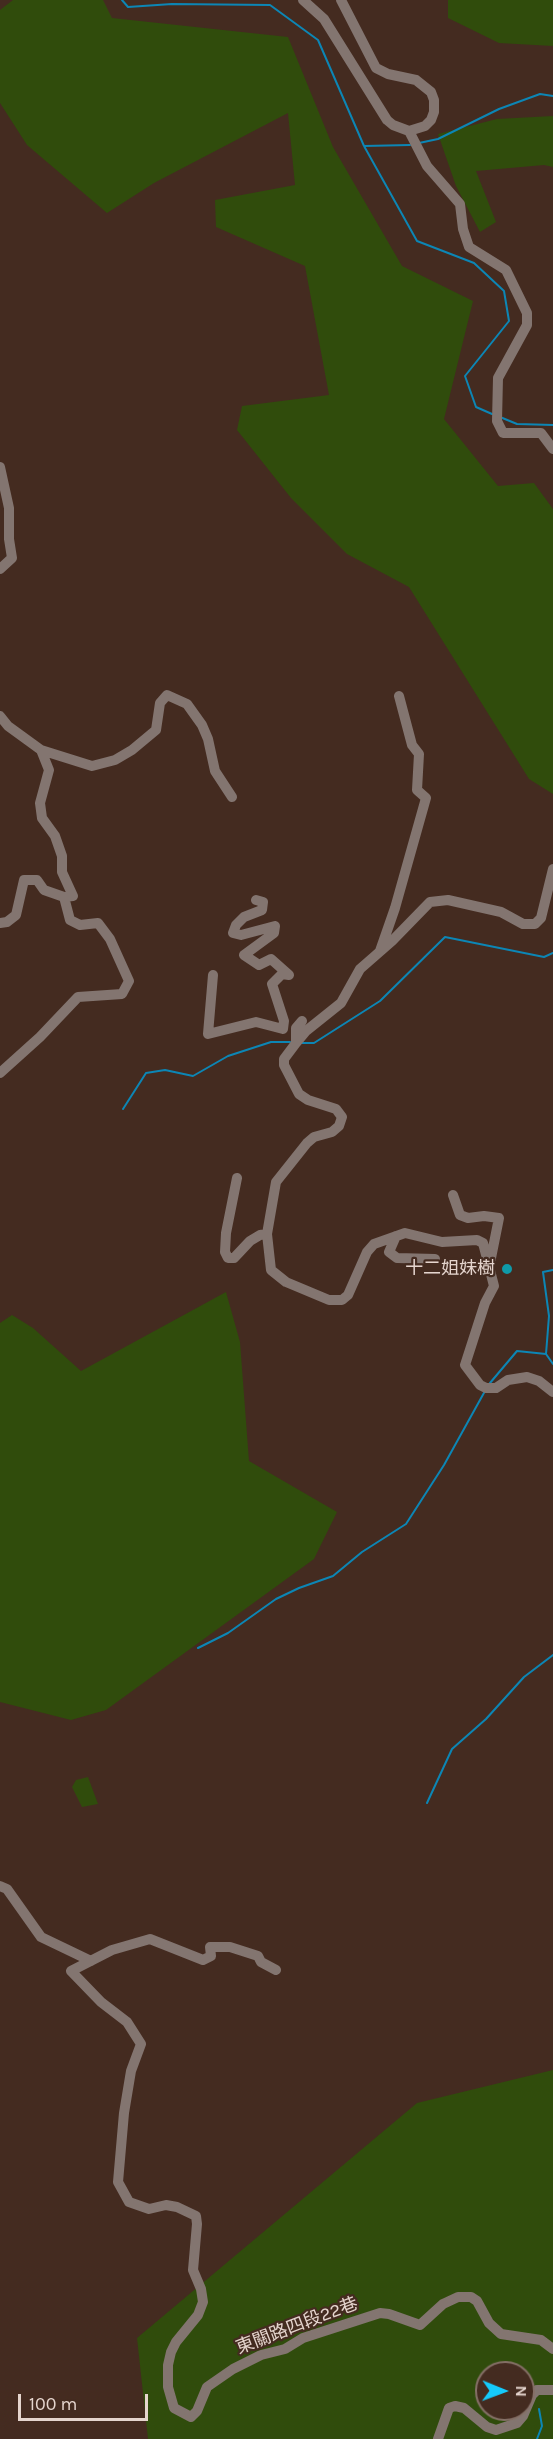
<!DOCTYPE html>
<meta charset="utf-8">
<style>
body{margin:0}
#map{position:relative;width:553px;height:2439px;overflow:hidden;background:#442b20;font-family:Karla,sans-serif}
canvas{display:block}
.north{position:absolute;left:475px;top:2361px;width:60px;height:60px;box-sizing:border-box;background:#442b20;border:2px solid #846f66;border-radius:50%;rotate:91deg;font-size:16px;font-weight:700;line-height:24px;text-align:center;color:#e5d5ce}
.north::after{content:'';display:block;margin:auto;width:21px;height:27px;background:#15cafb;clip-path:polygon(50% 0,100% 100%,50% 72%,0 100%)}
.scale{position:absolute;left:18px;top:2394px;width:130px;height:27px;box-sizing:border-box;border:3px solid #e5d5ce;border-top:0;padding-left:8px;font-size:18px;line-height:21px;white-space:nowrap;color:#e5d5ce;-webkit-text-stroke:4px #442b20;paint-order:stroke}
</style>
<div id="map">
<canvas width="553" height="2439"></canvas>
<div class="north">N</div>
<div class="scale">100 m</div>
</div>
<script>
const ctx = document.querySelector('canvas').getContext('2d');
ctx.lineJoin = 'round';
function paint(path, color) { ctx.fillStyle = color; ctx.fill(path, 'evenodd'); }
const shape = rows => new Path2D(rows.map(r => 'M' + r).join(''));
function stroke(path, color, width, dash) { ctx.strokeStyle = color; ctx.lineWidth = width; ctx.lineCap = dash ? 'butt' : 'round'; ctx.setLineDash(dash || []); ctx.stroke(path); }
function write(font, color, halo, rows, align = 'center') {
  ctx.font = font + ' Karla,"Noto Sans TC",sans-serif'; ctx.lineWidth = 4.5; ctx.setLineDash([]); ctx.textBaseline = 'middle'; ctx.strokeStyle = halo; ctx.fillStyle = color; for (const [text, x, y, turn = 0] of rows) {
    ctx.save(); ctx.translate(x, y); ctx.rotate((+turn || 0) * Math.PI / 180); ctx.textAlign = isNaN(turn) ? turn : align; if (halo) ctx.strokeText(text, 0, 0); ctx.fillText(text, 0, 0); ctx.restore();
  }
}
const green = shape([
 [13,0,103,0,112,18,288,37,333,147,402,266,473,301,444,419,498,486,534,483,553,509,553,794,529,779,409,587,347,554,291,498,237,430,242,406,329,395,305,266,216,227,215,200,295,185,288,113,154,183,107,213,27,145,0,103,0,10],
 [448,0,553,0,553,46,499,43,448,18],
 [553,116,553,167,544,165,476,171,496,222,480,232,456,186,438,134,497,119],
 [226,1292,240,1342,249,1461,337,1512,314,1559,106,1710,71,1720,0,1702,0,1323,12,1315,33,1328,81,1371],
 [88,1777,98,1804,82,1807,72,1787,76,1780],
 [553,2070,553,2439,148,2439,137,2338,417,2103],
 [487,2373,523,2373,523,2409,487,2409]
]);
const stream = shape([
 [122,0,128,7,172,4,270,5,318,40,364,146,417,241,474,263,504,291,509,321,465,376,476,407,492,414],
 [419,143,438,139,499,109,540,94,553,96],
 [364,146,410,145],
 [500,417,517,424,553,425],
 [302,1043,314,1043,380,1001,445,937,544,957,553,953],
 [123,1109,146,1073,165,1070,193,1076,228,1056,271,1042,290,1042],
 [546,1354,553,1364],
 [490,1383,517,1351,546,1354,549,1316,543,1272,553,1270],
 [198,1648,228,1633,276,1599,299,1588,333,1576,362,1552,406,1524,444,1465,485,1391],
 [427,1803,452,1749,486,1719,524,1677,553,1655],
 [537,2439,542,2426,539,2409]
]);
const minor = shape([
 [303,0,324,19,387,120,393,125,409,131,425,126,431,120,434,112,434,100,431,92,416,80,388,74,376,68,341,0],
 [409,131,427,166,460,204,463,229,469,247,506,270,527,313,527,325,498,378,497,421,503,433,541,433,553,449],
 [0,467,9,508,9,539,12,558,0,569],
 [0,716,8,726,41,750,92,766,115,760,132,750,156,730,160,703,167,695,187,704,202,725,208,739,215,771,232,797],
 [41,750,49,770,40,803,42,818,55,836,62,856,62,872,73,896,64,897],
 [553,869,541,918,535,924,523,924,501,912,448,900,430,902,392,941,360,969,341,1003,306,1031,296,1043,284,1059,284,1065,299,1094,308,1100,336,1109,342,1117,339,1126,332,1132,314,1137,307,1143,276,1182,267,1234,271,1270,286,1282,329,1300,342,1300,348,1295,367,1252,374,1244,405,1233,442,1242,477,1240,483,1243,494,1286,485,1303,465,1365,480,1385,486,1388,496,1388,508,1380,527,1377,539,1381,553,1392],
 [0,923,7,922,16,915,24,880,37,880,44,890,64,897,70,920,80,925,98,923,110,939,129,981,122,994,78,997,40,1037,0,1073],
 [380,951,395,908,426,798,417,790,419,754,412,745,399,696],
 [213,975,208,1034,256,1022,283,1029,284,1021,272,984,282,974,289,975,271,959,259,965,244,955,274,933,275,926,241,935,233,933,236,925,244,917,262,910,263,902,256,900],
 [296,1043,296,1028,302,1021],
 [237,1178,226,1233,225,1252,228,1258,234,1258,250,1241,260,1235,267,1234],
 [453,1195,460,1215,468,1218,484,1216,499,1218,490,1263],
 [396,1236,389,1252,397,1258,435,1259],
 [0,1886,7,1889,41,1937,91,1961],
 [276,1970,261,1962,258,1956,230,1947,210,1947,211,1956,203,1960,150,1939,112,1950,71,1971,101,2002,127,2022,141,2044,131,2071,124,2113,118,2182,129,2202,149,2209,166,2205,177,2207,196,2216,197,2224,193,2270,201,2289,203,2302,198,2315,176,2342,171,2352,168,2365,168,2387,174,2408,191,2417,197,2411,207,2387,233,2369,261,2355,285,2349,303,2338,380,2313,389,2314,420,2325,443,2304,458,2297,471,2297,477,2301,489,2323,501,2334,541,2340,553,2349],
 [438,2439,449,2408,455,2406,464,2408,487,2427,496,2430,517,2423,523,2416,532,2395,537,2390,553,2390]
]);
const markers = [
 [507,1269,6,"#0f9aa8"]
];
const poiNames = [
 ["十二姐妹樹",495,1269]
];
const streetNames = [
 ["東關路四段22巷",297,2326,-21]
];
paint(green, '#304c0c');
stroke(stream, '#0c86b5', 2);
stroke(minor, '#837570', 10);
for (const [x, y, r, color] of markers) { const dot = new Path2D(); dot.arc(x, y, r, 0, 2 * Math.PI); ctx.fillStyle = color; ctx.fill(dot); stroke(dot, '#442b20', 2); }
write('18px', '#e5d5ce', '#442b20', poiNames, 'right');
write('18px', '#e5d5ce', '#442b20', streetNames);
</script>
